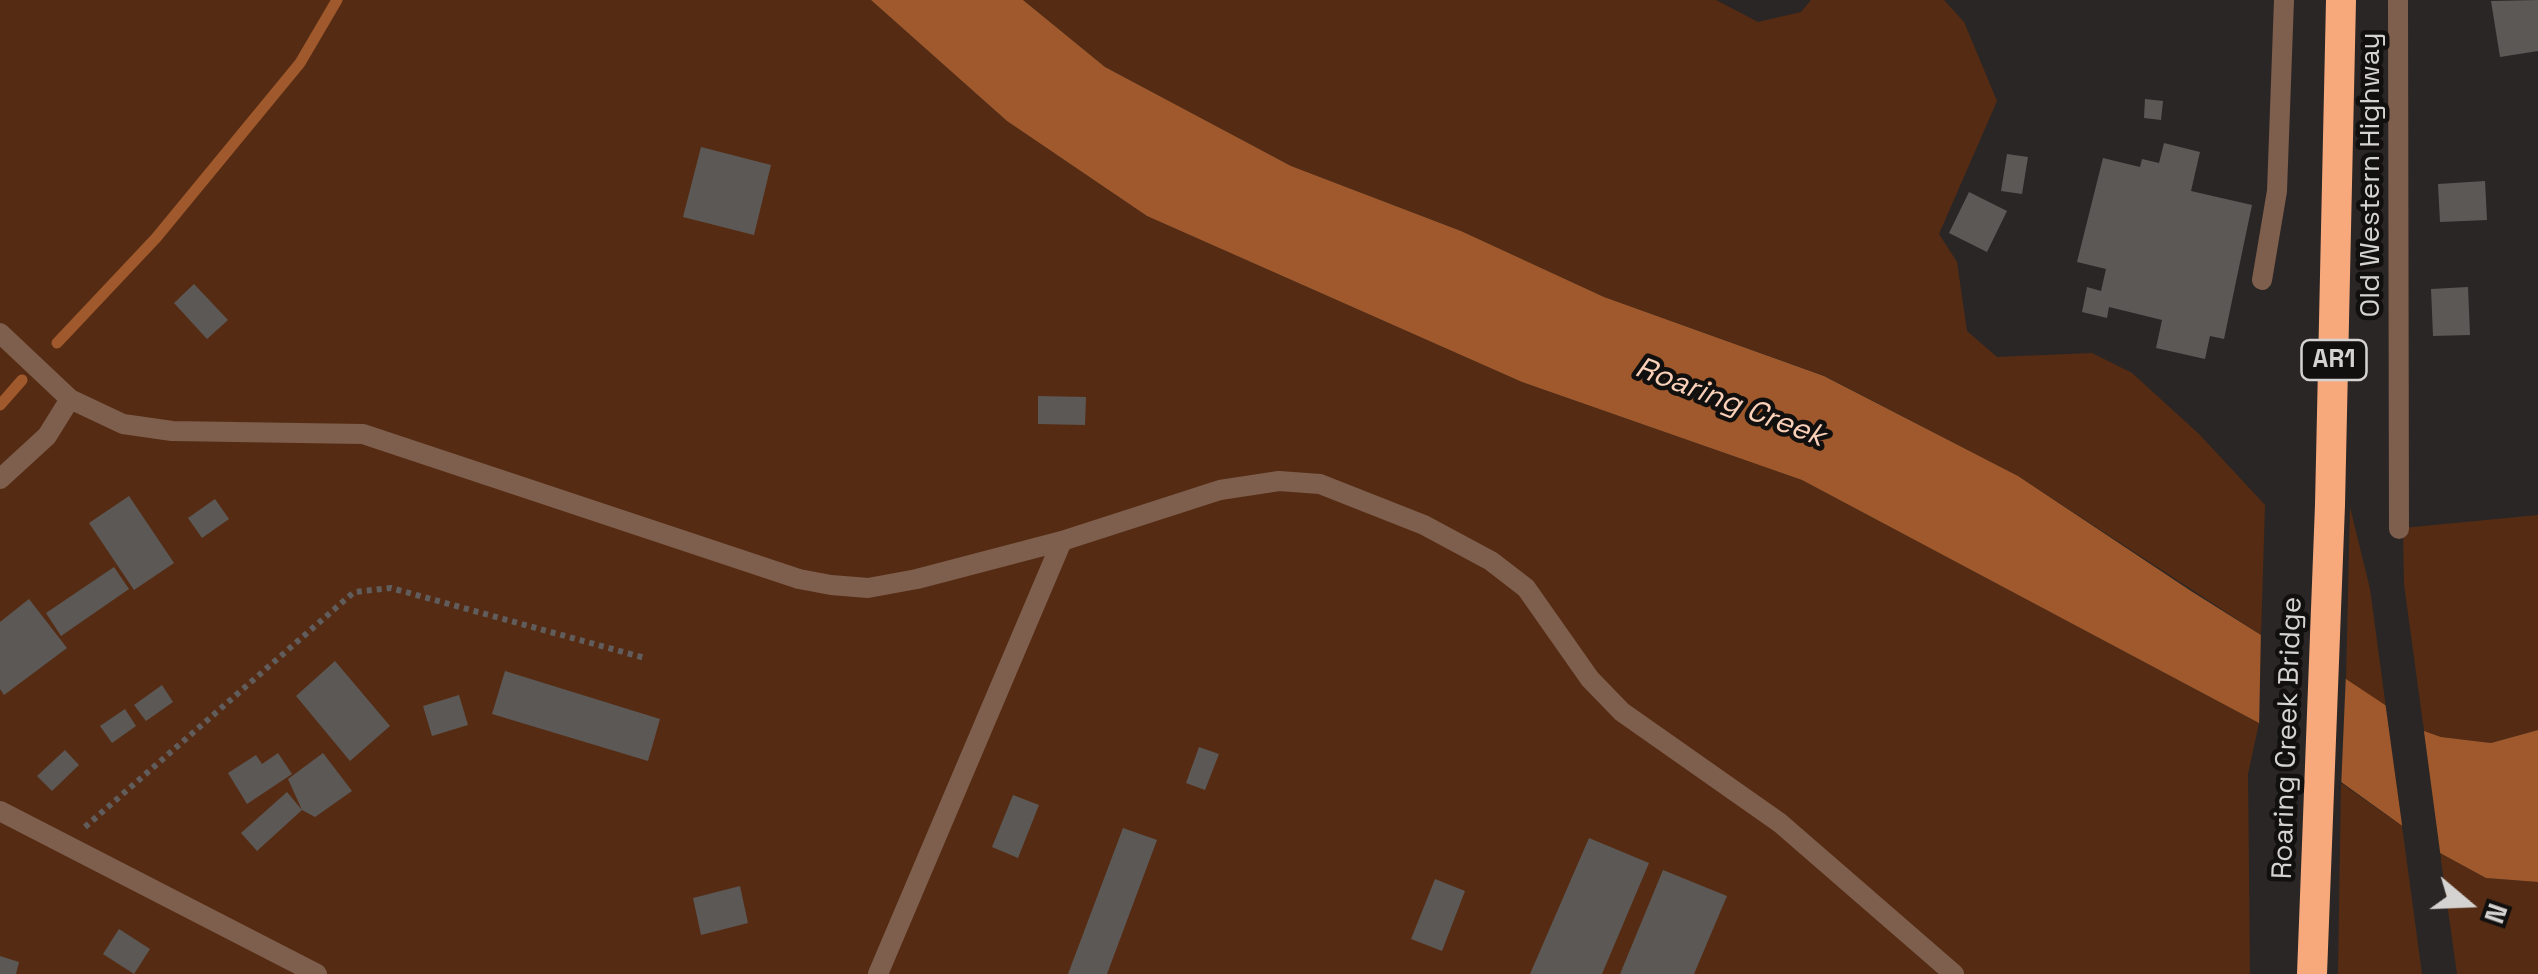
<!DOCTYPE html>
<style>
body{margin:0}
#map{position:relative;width:2538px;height:974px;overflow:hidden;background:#2a2625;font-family:"Space Grotesk",sans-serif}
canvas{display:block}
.north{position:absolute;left:2418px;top:854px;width:100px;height:100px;-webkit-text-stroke:8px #11100f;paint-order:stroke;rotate:109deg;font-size:28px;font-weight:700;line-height:40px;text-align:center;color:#d5d3d1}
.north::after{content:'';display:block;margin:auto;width:35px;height:45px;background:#d5d3d1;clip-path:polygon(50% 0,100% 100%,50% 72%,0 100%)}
</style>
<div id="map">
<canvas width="2538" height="974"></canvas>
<div class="north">N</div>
</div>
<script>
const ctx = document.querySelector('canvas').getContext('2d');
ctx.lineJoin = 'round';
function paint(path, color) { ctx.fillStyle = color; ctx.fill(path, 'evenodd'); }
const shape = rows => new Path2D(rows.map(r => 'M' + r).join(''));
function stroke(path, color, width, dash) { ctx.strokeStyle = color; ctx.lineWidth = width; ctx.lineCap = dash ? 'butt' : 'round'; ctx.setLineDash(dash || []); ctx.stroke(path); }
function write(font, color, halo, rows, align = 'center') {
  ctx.font = font + ' "Space Grotesk",sans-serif'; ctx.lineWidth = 9; ctx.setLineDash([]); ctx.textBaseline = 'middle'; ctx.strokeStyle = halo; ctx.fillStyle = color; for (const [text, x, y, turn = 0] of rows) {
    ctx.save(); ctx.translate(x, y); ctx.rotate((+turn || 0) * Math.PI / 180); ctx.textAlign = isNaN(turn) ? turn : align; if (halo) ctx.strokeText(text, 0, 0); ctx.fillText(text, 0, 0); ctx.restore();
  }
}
const green = shape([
 [0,0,871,0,1007,121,1147,216,1522,382,1802,480,2259,723,2248,774,2250,974,0,974],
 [1023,0,1716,0,1758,22,1801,12,1811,0,1944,0,1964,22,1997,101,1939,234,1957,262,1967,331,1997,357,2092,353,2132,373,2199,434,2265,505,2261,635,2018,476,1825,376,1604,297,1461,231,1291,166,1105,67],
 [2350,507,2370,589,2386,708,2346,679],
 [2538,515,2538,730,2491,743,2441,737,2424,731,2404,584,2403,528],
 [2341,783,2402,826,2422,974,2338,974],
 [2440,853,2486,878,2538,882,2538,974,2457,974]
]);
const water = shape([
 [871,0,1023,0,1105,67,1291,166,1461,231,1604,297,1824,376,2018,476,2191,591,2261,635,2346,679,2424,731,2441,737,2491,743,2538,730,2538,882,2486,878,2440,853,2259,723,1802,480,1522,382,1147,216,1007,121]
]);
const pier = shape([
 [2261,629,2346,673,2341,789,2259,730],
 [2385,701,2423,724,2441,859,2403,832]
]);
const stream = shape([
 [57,343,156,238,300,63,337,0],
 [0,405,22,380]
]);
const building = shape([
 [2538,0,2538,51,2500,57,2491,1],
 [2145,99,2163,101,2161,120,2144,118],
 [2164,143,2200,152,2191,191,2252,205,2224,339,2210,336,2205,359,2156,348,2162,320,2109,307,2107,318,2082,312,2087,287,2101,291,2106,269,2077,262,2103,158,2140,167,2142,159,2159,163],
 [701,147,771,165,754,235,683,217],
 [2007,154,2028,157,2022,194,2001,191],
 [2485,181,2487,220,2440,222,2438,184],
 [1969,192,2007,211,1987,252,1949,233],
 [194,284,228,320,207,339,174,303],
 [2468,287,2470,335,2433,336,2431,289],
 [1038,396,1086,397,1085,425,1038,424],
 [129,496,174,563,134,590,89,523],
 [215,499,229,519,202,538,188,518],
 [114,567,129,589,61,636,46,613],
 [29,599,67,648,4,695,0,689,0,622],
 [335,661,390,726,350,761,296,696],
 [505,671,660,719,648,761,492,714],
 [162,685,173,702,146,721,134,705],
 [459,695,468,725,432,736,423,706],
 [125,709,136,726,112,743,100,726],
 [1199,747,1219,754,1205,790,1186,783],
 [65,750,79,765,52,791,37,776],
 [278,753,292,774,247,804,228,773,256,755,262,764],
 [323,753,352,791,315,817,302,810,257,851,241,833,287,792,302,810,288,779],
 [1013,795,1039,805,1018,858,992,847],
 [1123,828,1157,840,1107,974,1068,974],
 [1589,838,1649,863,1602,974,1530,974],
 [1663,870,1727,896,1694,974,1620,974],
 [1435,879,1465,891,1442,951,1411,939],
 [740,886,748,923,701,935,693,898],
 [119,929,150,949,134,974,103,954],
 [0,956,19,962,16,974,0,974]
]);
const path = shape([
 [85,827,354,592,391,588,645,658]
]);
const lane = shape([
 [0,333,70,399,123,424,172,431,363,434,799,579,831,585,868,588,917,579,1062,541,1220,490,1279,481,1320,484,1424,525,1491,561,1526,588,1590,679,1622,712,1780,823,1954,974],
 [0,479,47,436,70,399],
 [878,974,1062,541]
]);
const street = shape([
 [2398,0,2399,529],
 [2262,280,2277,191,2284,0],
 [0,811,317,974]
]);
const highway = shape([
 [2312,974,2330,505,2341,0]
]);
const shields = [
 [2334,360,65]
];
const shieldNames = [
 ["AR1",2334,360]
];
const streetNames = [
 ["Old Western Highway",2371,175,-90],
 ["Roaring Creek Bridge",2288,738,-88]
];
const waterNames = [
 ["Roaring Creek",1730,403,21]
];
paint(green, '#552c13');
paint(water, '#a0592c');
paint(pier, '#2a2625');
stroke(stream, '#a0592c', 11);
paint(building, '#5c5856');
stroke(path, '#605d5c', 6, [5, 5]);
stroke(lane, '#7e5e4d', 20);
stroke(street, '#7e5e4d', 20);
stroke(highway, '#f8a97c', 30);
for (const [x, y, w] of shields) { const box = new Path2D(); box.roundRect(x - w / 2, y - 20, w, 40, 8); ctx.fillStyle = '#11100f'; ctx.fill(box); stroke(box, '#d5d3d1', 2.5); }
write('bold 25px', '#d5d3d1', null, shieldNames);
write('28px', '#d5d3d1', '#11100f', streetNames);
write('italic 30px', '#fad0b9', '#11100f', waterNames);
</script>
